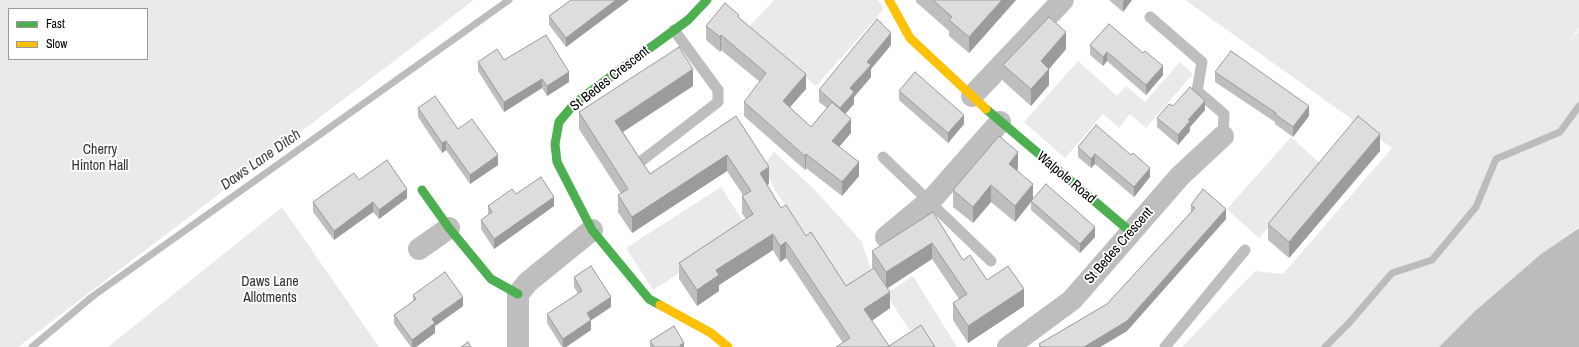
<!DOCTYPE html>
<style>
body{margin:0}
#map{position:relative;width:1579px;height:347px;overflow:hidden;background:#fff;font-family:"Archivo Narrow",sans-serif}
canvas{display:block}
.legend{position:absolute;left:8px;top:8px;width:140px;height:52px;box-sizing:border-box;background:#fff;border:1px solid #999;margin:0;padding:5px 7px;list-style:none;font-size:12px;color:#000}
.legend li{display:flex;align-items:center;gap:8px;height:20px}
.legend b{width:20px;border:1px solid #999}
</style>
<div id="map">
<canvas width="1579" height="347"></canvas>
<ul class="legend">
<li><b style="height:5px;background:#4caf50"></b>Fast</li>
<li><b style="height:5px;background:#ffc107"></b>Slow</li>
</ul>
</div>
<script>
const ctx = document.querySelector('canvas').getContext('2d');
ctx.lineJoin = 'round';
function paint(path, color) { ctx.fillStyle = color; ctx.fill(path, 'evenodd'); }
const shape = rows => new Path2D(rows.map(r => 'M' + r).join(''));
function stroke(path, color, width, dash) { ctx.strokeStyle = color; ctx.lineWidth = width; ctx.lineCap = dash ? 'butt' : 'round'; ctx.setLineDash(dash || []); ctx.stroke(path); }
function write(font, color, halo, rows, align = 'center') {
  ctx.font = font + ' "Archivo Narrow",sans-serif'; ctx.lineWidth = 3.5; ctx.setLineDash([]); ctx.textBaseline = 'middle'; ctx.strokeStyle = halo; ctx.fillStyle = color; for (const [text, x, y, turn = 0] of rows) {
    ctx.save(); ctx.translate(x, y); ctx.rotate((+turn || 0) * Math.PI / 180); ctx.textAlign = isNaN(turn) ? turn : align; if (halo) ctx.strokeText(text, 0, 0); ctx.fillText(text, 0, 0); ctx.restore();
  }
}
const green = shape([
 [0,0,474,0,18,347,0,347],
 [9,9,147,9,147,59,9,59],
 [774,0,878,0,884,9,816,86,748,28],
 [1185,0,1579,0,1579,28,1567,45,1579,30,1579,227,1541,254,1475,311,1439,347,1182,347,1255,271,1283,274,1392,148],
 [1078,61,1117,96,1126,86,1145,102,1180,62,1193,74,1146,128,1130,114,1119,128,1103,114,1065,158,1024,122],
 [1291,137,1323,166,1259,238,1227,209],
 [774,152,814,189,862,242,872,273,845,290,776,192,763,166],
 [721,187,748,229,653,290,626,248],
 [282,207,379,347,108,347],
 [913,276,957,347,929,347,916,328,910,331,886,294]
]);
const water = shape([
 [1579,228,1579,347,1439,347,1475,311,1541,254]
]);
const stream = shape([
 [32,347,93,296,509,0],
 [1325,347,1349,323,1392,273,1432,260,1476,207,1496,159,1560,132,1579,106]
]);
const lane = shape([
 [1150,17,1202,62,1197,91,1224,114,1223,136],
 [883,157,991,261],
 [640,162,718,102,718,90,674,30],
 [1165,347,1245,250]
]);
const street = shape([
 [972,96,1063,0],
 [886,237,933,198,1000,122],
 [419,249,449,228],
 [518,347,518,294,528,282,592,230],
 [1008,347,1072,300,1180,176,1223,136]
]);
const fast = shape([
 [986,109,1132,233],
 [422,190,449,228,491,279,518,294],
 [660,305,649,299,592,230,557,162,555,144,559,122,575,103,688,20,707,0]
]);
const slow = shape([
 [889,0,910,38,986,109],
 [660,305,711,333,728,347]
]);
const wall = shape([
 [571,0,629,0,566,47,549,25,549,16],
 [916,0,1016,0,969,53,949,36,949,31,916,2],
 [1109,0,1132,0,1123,12],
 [739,19,806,89,790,107,811,127,827,108,819,102,819,90,891,45,871,69,871,77,854,97,854,104,845,114,851,133,839,147,859,176,842,196,806,168,805,170,744,116,744,102,760,82,721,50,720,52,706,40,706,26],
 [1109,24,1163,75,1146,95,1107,61,1103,66,1090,55,1090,45],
 [1066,49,1049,69,1049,85,1031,106,1003,81,1003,65],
 [504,60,569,82,547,96,542,88,504,112,478,71,478,62],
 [1215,72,1309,116,1293,137,1275,124,1275,122,1215,82],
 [693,86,623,132,650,174,736,116,769,184,767,185,781,208,806,236,846,286,873,269,872,267,872,251,933,212,963,260,987,280,1024,306,968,343,953,320,953,303,959,299,932,259,888,288,890,308,872,321,889,346,935,347,836,347,843,343,786,258,780,262,773,250,719,285,719,291,697,306,679,279,679,263,746,219,742,213,742,196,743,195,727,171,632,233,618,212,618,195,621,194,579,129,579,112],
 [899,91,964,124,948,143,899,100],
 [1173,106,1205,110,1190,127,1190,131,1178,145,1157,127,1157,118],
 [418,108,458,129,498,165,470,184,446,150,442,153,418,117],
 [1078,147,1150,177,1134,197,1095,164,1091,168,1078,157],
 [1380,151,1289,258,1268,240,1268,224],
 [1018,169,1017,171,1033,199,1095,237,1080,253,1031,210,1031,202,1015,222,991,202,973,223,953,207,953,190],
 [359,180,407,198,379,219,373,212,334,240,313,212,313,202],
 [516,194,554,206,494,249,481,229,481,220,488,215,488,206],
 [1191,205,1226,219,1127,331,1100,347,1039,347,1039,344,1107,304,1191,212],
 [574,277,611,307,591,320,591,330,566,347,562,347,547,323,547,314,578,294,574,287],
 [413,295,463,306,435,326,435,333,416,347,411,347,394,324,394,315,413,302],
 [650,341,684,347,650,347]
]);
const shadedWall = shape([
 [616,0,629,0,566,47,566,38],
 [1002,0,1016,0,969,53,969,37],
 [1124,0,1132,0,1123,12,1123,2],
 [1066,32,1066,49,1049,69,1049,85,1031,106,1031,89,1041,61],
 [891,33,891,45,871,69,871,77,854,97,854,104,840,120,840,108,850,88,867,62],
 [721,35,721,50,720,52,720,37],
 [1107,52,1107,61,1103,66,1103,57],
 [1163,66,1163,75,1146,95,1146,85],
 [693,69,693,86,615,137,615,121],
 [569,72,569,82,547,96,547,86],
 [806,74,806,89,783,115,783,101],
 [542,79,542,88,504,112,504,102],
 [1205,101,1205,110,1190,127,1190,131,1178,145,1178,135,1188,120],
 [1309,106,1309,116,1293,137,1293,127],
 [964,115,964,124,948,143,948,133],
 [851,119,851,133,832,155,832,141],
 [1380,134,1380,151,1289,258,1289,242],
 [446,141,446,150,442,153,442,143],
 [1018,152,1018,169,1009,180,1009,164],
 [806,154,806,168,805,170,805,156],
 [1095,154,1095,164,1091,168,1091,159],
 [498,155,498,165,470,184,470,175],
 [727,155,727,171,632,233,632,217],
 [859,162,859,176,842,196,842,182],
 [769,167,769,184,760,190,760,173],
 [1150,168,1150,177,1134,197,1134,187],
 [1033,184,1033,201,1031,201,1031,202,1015,222,1015,206],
 [991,185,991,202,973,223,973,207],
 [407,189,407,198,379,219,379,210],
 [554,197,554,206,494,249,494,239],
 [373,202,373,212,334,240,334,231],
 [1226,209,1226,219,1127,331,1100,347,1084,347],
 [1095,227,1095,237,1080,253,1080,244],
 [773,234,773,250,719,285,719,291,697,306,697,290,716,270],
 [786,242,786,258,780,262,780,246],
 [932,243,932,259,886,289,886,272],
 [1024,289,1024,306,968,343,968,326],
 [890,292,890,308,864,326,864,309],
 [463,297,463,306,435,326,435,333,416,347,412,347,412,340,432,319],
 [611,297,611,307,587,323,587,313],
 [591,320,591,330,566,347,563,347,563,339],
 [684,343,684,347,680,347,680,345]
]);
const building = shape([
 [571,0,616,0,566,38,549,16,571,0],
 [933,0,1002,0,969,37,949,20,952,17,933,0],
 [725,3,739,15,738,17,806,74,783,101,811,127,832,102,851,119,832,141,859,162,842,182,806,154,805,156,744,102,766,73,721,35,720,37,706,26,725,3],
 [1049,17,1066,32,1041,61,1049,69,1031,89,1003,65,1049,17],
 [877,19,891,33,867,62,871,65,850,88,854,92,840,108,819,90,877,19],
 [1109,24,1143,53,1145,51,1163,66,1146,85,1107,52,1103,57,1090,45,1109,24],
 [546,35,569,72,547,86,542,79,504,102,478,62,497,49,504,60,546,35],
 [679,47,693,69,615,121,650,174,736,116,769,167,760,173,781,208,786,205,806,236,811,232,846,286,874,268,890,292,864,309,889,346,921,325,935,347,836,347,850,338,786,242,780,246,773,234,716,270,719,275,697,290,679,263,753,214,742,196,751,191,727,155,632,217,618,195,628,189,579,112,679,47],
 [1231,51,1309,106,1293,127,1275,114,1276,113,1215,72,1231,51],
 [915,72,964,115,948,133,899,91,915,72],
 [1190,87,1205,101,1188,120,1190,121,1178,135,1157,118,1169,104,1173,106,1190,87],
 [435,96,458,129,472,119,498,155,470,175,446,141,442,143,418,108,435,96],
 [1358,116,1380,134,1289,242,1268,224,1358,116],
 [1096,125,1131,155,1133,153,1150,168,1134,187,1095,154,1091,159,1078,147,1096,125],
 [999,136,1018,152,1009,164,1033,184,1015,206,991,185,973,207,953,190,999,136],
 [387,160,407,189,379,210,373,202,334,231,313,202,354,173,359,180,387,160],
 [541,177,554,197,494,239,481,220,492,212,488,206,512,189,516,194,541,177],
 [1046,184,1095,227,1080,244,1031,201,1046,184],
 [1203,189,1226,209,1127,321,1084,347,1041,347,1039,344,1107,304,1195,208,1191,205,1203,189],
 [933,212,963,260,970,255,987,280,1008,266,1024,289,968,326,953,303,967,294,932,243,886,272,872,251,933,212],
 [591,266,611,297,587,313,591,320,563,339,547,314,582,291,574,277,591,266],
 [445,272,463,297,432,319,435,323,412,340,394,315,416,299,413,295,445,272],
 [674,326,684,343,680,345,681,347,654,347,650,341,674,326],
 [468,342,471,347,461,347,468,342]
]);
const streetNames = [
 ["St Bedes Crescent",610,79,-38],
 ["Walpole Road",1066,178,40],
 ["St Bedes Crescent",1119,246,-49]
];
const parkNames = [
 ["Cherry",100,150],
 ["Hinton Hall",100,166],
 ["Daws Lane",270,282],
 ["Allotments",270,298]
];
const waterNames = [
 ["Daws Lane Ditch",261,160,-35]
];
paint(green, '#eaeaea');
paint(water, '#bcbcbc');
stroke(stream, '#bcbcbc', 7);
stroke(lane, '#bebebe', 11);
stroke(street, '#bebebe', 22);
stroke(fast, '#4caf50', 9);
stroke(slow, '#ffc107', 9);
paint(wall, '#bebebe');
paint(shadedWall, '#9b9b9b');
paint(building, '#ddd');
stroke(building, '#9b9b9b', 1);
write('14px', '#000', '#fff', streetNames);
write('14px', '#303030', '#fff', parkNames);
write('italic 15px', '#414141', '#fff', waterNames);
</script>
